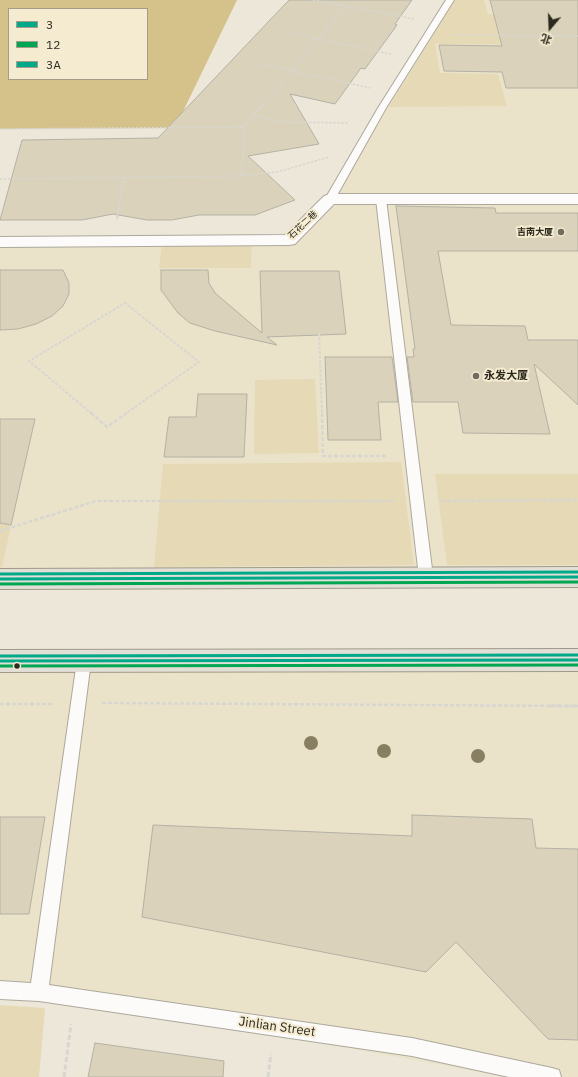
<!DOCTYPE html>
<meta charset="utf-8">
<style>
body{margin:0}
#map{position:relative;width:578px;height:1077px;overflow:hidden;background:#ece7d8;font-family:"IBM Plex Sans","Noto Sans SC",sans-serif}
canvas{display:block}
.legend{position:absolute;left:8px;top:8px;width:140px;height:72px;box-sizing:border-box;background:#f4ebd0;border:1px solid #a49d89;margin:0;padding:5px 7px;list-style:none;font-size:12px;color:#2c291f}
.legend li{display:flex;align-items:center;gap:8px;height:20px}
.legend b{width:20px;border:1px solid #a49d89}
.north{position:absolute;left:530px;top:8px;width:40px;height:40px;-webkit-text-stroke:3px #f4ebd0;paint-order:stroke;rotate:199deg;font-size:11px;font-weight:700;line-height:16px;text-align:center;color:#2c291f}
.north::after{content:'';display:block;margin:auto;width:14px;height:18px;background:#2c291f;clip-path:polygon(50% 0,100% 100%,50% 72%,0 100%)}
</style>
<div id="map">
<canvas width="578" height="1077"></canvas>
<ul class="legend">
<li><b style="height:5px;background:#0a8"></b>3</li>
<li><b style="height:5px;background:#00a651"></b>12</li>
<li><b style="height:5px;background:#0a8"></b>3A</li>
</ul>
<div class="north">北</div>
</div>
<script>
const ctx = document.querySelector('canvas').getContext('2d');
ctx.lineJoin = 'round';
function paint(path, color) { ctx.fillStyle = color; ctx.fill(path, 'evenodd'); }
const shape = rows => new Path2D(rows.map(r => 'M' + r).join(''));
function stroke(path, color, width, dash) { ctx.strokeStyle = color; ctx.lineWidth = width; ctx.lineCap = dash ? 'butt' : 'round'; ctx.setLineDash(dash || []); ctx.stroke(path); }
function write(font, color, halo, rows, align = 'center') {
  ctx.font = font + ' "IBM Plex Sans","Noto Sans SC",sans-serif'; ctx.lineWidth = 4; ctx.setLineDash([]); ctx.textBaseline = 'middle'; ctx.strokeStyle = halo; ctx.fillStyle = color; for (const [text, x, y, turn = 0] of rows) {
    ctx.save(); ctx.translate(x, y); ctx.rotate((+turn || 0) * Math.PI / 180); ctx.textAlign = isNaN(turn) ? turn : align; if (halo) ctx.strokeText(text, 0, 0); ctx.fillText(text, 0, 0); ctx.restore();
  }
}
const built = shape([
 [451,0,578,0,578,576,0,579,0,242,289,241,331,199],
 [578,660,578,1077,506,1077,38,991,0,993,0,661]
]);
const green = shape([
 [455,0,484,0,488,14,543,15,554,45,435,44,440,73,498,74,507,106,389,107],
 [252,244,251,268,159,268,162,245],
 [315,379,319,453,254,454,255,380],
 [401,462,414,565,154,567,163,464],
 [435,474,578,474,578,565,447,565],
 [0,499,17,499,2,567,0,567],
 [0,1005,45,1008,39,1077,0,1077]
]);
const forest = shape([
 [0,0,237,0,175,128,0,129],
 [9,9,147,9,147,79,9,79]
]);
const building = shape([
 [289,0,412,0,395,24,397,25,365,69,361,68,335,104,290,94,319,144,248,156,295,200,255,215,199,215,172,220,147,220,113,214,82,220,0,220,22,140,158,138,289,0],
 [490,0,578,0,578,88,506,88,502,72,444,71,439,45,502,46,490,0],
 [396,206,495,208,496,213,578,213,578,251,438,251,451,325,525,326,528,340,578,340,578,405,534,364,550,434,463,433,458,402,413,402,407,357,414,357,413,349,415,349,396,206],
 [0,270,63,270,69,283,69,294,63,306,52,316,36,324,18,329,0,330,0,270],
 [161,270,208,270,209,283,215,293,262,333,260,271,339,271,346,334,267,337,277,345,215,331,190,323,178,313,161,290,161,270],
 [325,357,392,357,398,402,378,402,381,440,328,440,325,357],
 [198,394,247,394,244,457,164,457,169,417,196,417,198,394],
 [0,419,35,419,11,525,0,523,0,419],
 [412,815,532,819,536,848,578,849,578,1040,548,1039,456,942,426,972,142,917,153,825,412,836,412,815],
 [0,817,45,817,29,914,0,914,0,817],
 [95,1043,224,1061,223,1077,88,1077,95,1043]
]);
const pathFar3 = shape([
 [313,0,414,19],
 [291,33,391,54],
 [453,35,578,36],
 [263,64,370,88],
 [254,115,284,122,349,123],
 [0,129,244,127],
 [242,175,244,127,346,6],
 [0,179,235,176,277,172,329,157],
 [123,183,124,177]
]);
const pathFar2 = shape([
 [117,219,123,182],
 [319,333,322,414],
 [92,414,29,361,125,303,199,362,125,414]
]);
const pathFar1 = shape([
 [91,413,107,427,127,413],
 [322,413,323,456,388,456],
 [441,501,578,500],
 [0,531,96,501,394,501],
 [102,703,578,706],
 [0,704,53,704]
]);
const path = shape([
 [549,706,578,706],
 [64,1077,71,1024],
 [268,1077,271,1054]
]);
const lane = shape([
 [446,0,454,0,386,108,335,199,333,201,327,201,325,199,378,108,446,0],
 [381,196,386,199,433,577,431,581,426,583,421,581,419,577,376,199,381,196],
 [84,654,89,656,91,661,49,985,412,1038,552,1068,559,1070,561,1077,509,1077,412,1056,39,1001,0,999,0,981,31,983,77,661,79,656,84,654]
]);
const street = shape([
 [330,194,578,194,578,204,334,204,295,244,289,245,0,247,0,237,285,235,324,196,330,194]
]);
const primary = shape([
 [578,567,578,587,0,589,0,569,578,567],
 [578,649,578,671,0,672,0,650,578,649]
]);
const bus1 = shape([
 [0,579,578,577],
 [0,661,578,660]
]);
const bus2 = shape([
 [0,584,578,582],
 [0,666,578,665]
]);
const bus3 = shape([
 [0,574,578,572],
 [0,656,578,655]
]);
const trees = [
 [311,743],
 [384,751],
 [478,756]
];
const markers = [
 [561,232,4,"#6f6c60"],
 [476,376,4,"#6f6c60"],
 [17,666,3.5,"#2c291f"]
];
const farStreetnames = [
 ["石花二巷",303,225,-43]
];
const farPoinames = [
 ["吉南大厦",553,232]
];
const poiNames = [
 ["永发大厦",484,376]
];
const nearStreetnames = [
 ["Jinlian Street",277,1027,8]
];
paint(built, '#ebe3c9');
paint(green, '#e6d9b5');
paint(forest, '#d4c28a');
paint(building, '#dad2ba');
stroke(building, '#b4b1a5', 1);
stroke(lane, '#aca89d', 2);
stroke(street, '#aca89d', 2);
stroke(primary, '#9f9988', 2);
stroke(pathFar3, '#d8d6d1', 1.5, [2.5, 1.5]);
stroke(pathFar2, '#d8d6d1', 2, [3, 1.5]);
stroke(pathFar1, '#d8d6d1', 2.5, [4, 2]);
stroke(path, '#d8d6d1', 3, [5, 2.5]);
paint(lane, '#fcfbf9');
paint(street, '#fcfbf9');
paint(primary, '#e2dfd7');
stroke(bus1, '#0a8', 3);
stroke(bus2, '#00a651', 3);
stroke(bus3, '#0a8', 3);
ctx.fillStyle = '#887f62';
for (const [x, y] of trees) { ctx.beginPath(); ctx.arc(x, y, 7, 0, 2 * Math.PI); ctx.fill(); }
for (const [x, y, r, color] of markers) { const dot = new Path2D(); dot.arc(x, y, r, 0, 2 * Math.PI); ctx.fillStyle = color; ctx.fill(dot); stroke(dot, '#f4ebd0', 1.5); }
write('9px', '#2c291f', '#f4ebd0', farStreetnames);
write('bold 9px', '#2c291f', '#f4ebd0', farPoinames, 'right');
write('bold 11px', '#2c291f', '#f4ebd0', poiNames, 'left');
write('13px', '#2c291f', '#f4ebd0', nearStreetnames);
</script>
